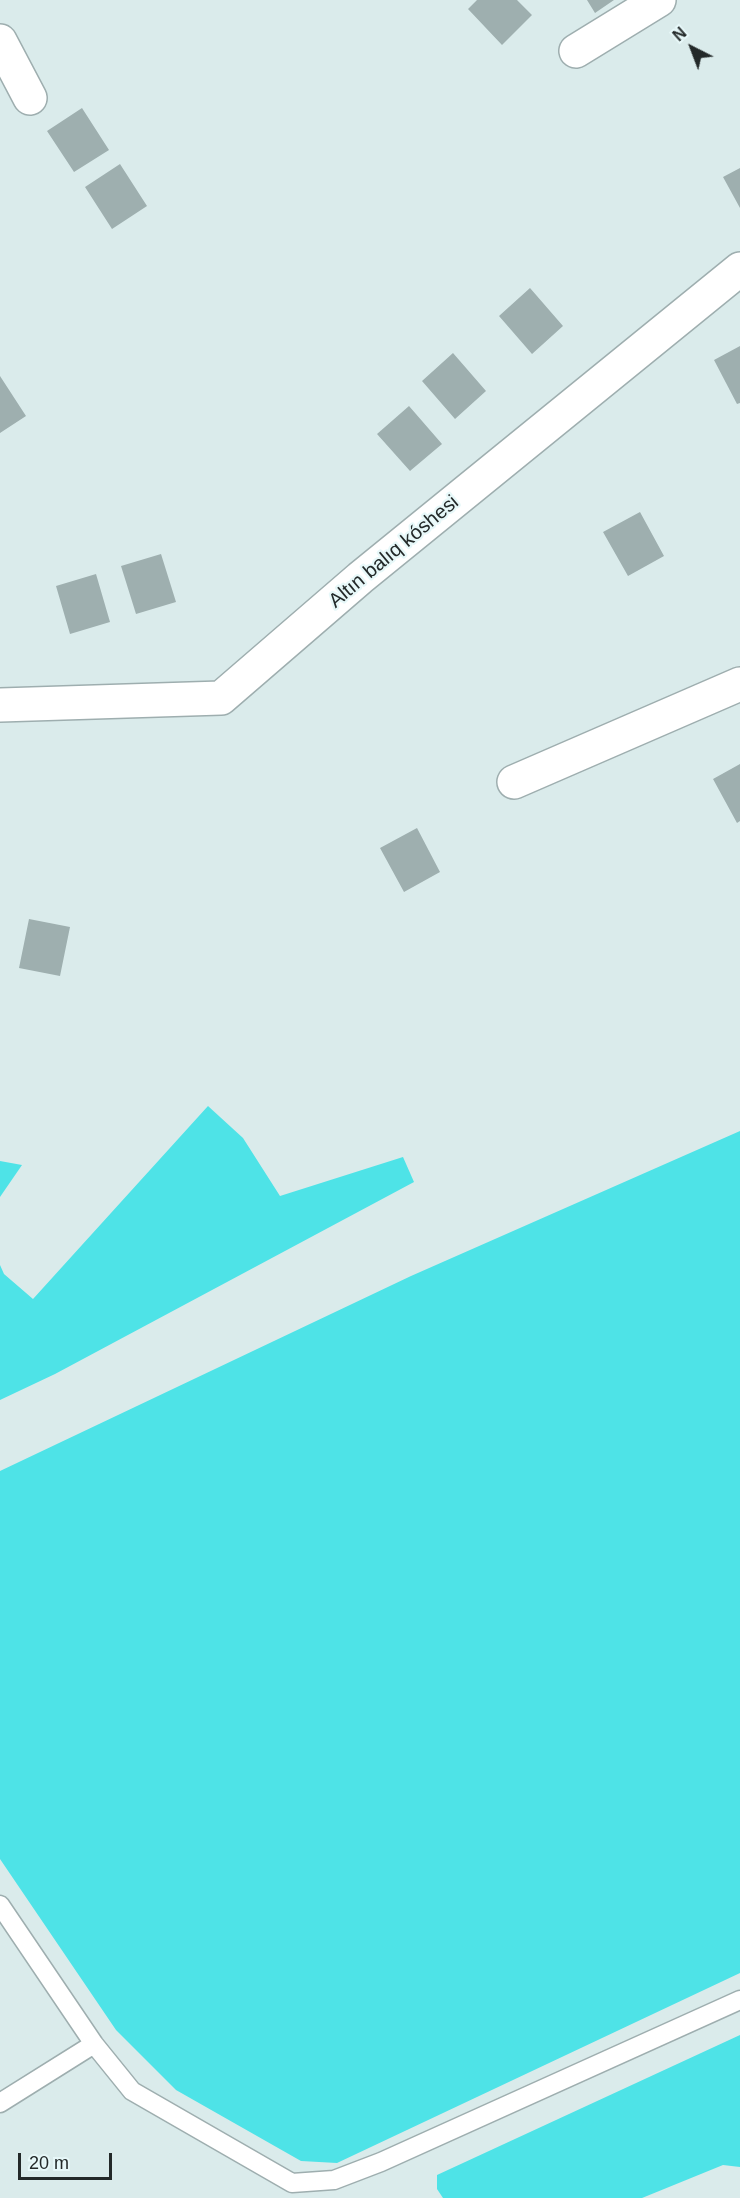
<!DOCTYPE html>
<meta charset="utf-8">
<style>
body{margin:0}
#map{position:relative;width:740px;height:2198px;overflow:hidden;background:#daebeb;font-family:Helvetica,sans-serif}
canvas{display:block}
.north{position:absolute;left:662px;top:18px;width:60px;height:60px;-webkit-text-stroke:4px #e7f8f9;paint-order:stroke;rotate:318deg;font-size:16px;font-weight:700;line-height:24px;text-align:center;color:#232929}
.north::after{content:'';display:block;margin:auto;width:21px;height:27px;background:#232929;clip-path:polygon(50% 0,100% 100%,50% 72%,0 100%)}
.scale{position:absolute;left:18px;top:2153px;width:94px;height:27px;box-sizing:border-box;border:3px solid #232929;border-top:0;padding-left:8px;font-size:18px;line-height:21px;white-space:nowrap;color:#232929;-webkit-text-stroke:4px #e7f8f9;paint-order:stroke}
</style>
<div id="map">
<canvas width="740" height="2198"></canvas>
<div class="north">N</div>
<div class="scale">20 m</div>
</div>
<script>
const ctx = document.querySelector('canvas').getContext('2d');
ctx.lineJoin = 'round';
function paint(path, color) { ctx.fillStyle = color; ctx.fill(path, 'evenodd'); }
const shape = rows => new Path2D(rows.map(r => 'M' + r).join(''));
function stroke(path, color, width, dash) { ctx.strokeStyle = color; ctx.lineWidth = width; ctx.lineCap = dash ? 'butt' : 'round'; ctx.setLineDash(dash || []); ctx.stroke(path); }
function write(font, color, halo, rows, align = 'center') {
  ctx.font = font + ' Helvetica,sans-serif'; ctx.lineWidth = 4.5; ctx.setLineDash([]); ctx.textBaseline = 'middle'; ctx.strokeStyle = halo; ctx.fillStyle = color; for (const [text, x, y, turn = 0] of rows) {
    ctx.save(); ctx.translate(x, y); ctx.rotate((+turn || 0) * Math.PI / 180); ctx.textAlign = isNaN(turn) ? turn : align; if (halo) ctx.strokeText(text, 0, 0); ctx.fillText(text, 0, 0); ctx.restore();
  }
}
const green = shape([
 [208,1106,243,1138,280,1196,403,1157,414,1182,55,1374,0,1400,0,1265,4,1274,33,1299],
 [740,1131,740,1973,337,2163,301,2161,176,2090,116,2030,0,1859,0,1471,411,1276],
 [0,1161,22,1165,0,1197],
 [740,2035,740,2167,723,2165,642,2198,443,2198,437,2189,437,2175]
]);
const building = shape([
 [477,0,517,0,532,15,502,45,468,9],
 [587,0,614,0,595,13],
 [82,108,109,150,74,172,47,131],
 [120,164,147,206,112,229,85,187],
 [740,168,740,208,723,177],
 [530,288,563,326,532,354,499,316],
 [740,346,740,403,737,404,714,360],
 [453,353,486,391,455,419,422,381],
 [0,376,26,416,0,433],
 [409,406,442,444,410,471,377,434],
 [640,512,664,556,628,576,603,532],
 [161,554,176,602,136,614,121,566],
 [96,574,110,622,70,634,56,586],
 [740,764,740,821,737,823,713,779],
 [417,828,440,872,404,892,380,848],
 [29,919,70,927,60,976,19,968]
]);
const lane = shape([
 [0,1905,94,2044,132,2091,292,2183,334,2180,381,2162,740,2000],
 [0,2103,94,2044]
]);
const street = shape([
 [0,41,30,98],
 [576,51,659,0],
 [0,705,221,698,360,578,740,269],
 [514,782,740,684]
]);
const streetNames = [
 ["Altın balıq kóshesi",394,552,-40]
];
paint(green, '#4ee3e7');
paint(building, '#9eafaf');
stroke(lane, '#9eaeaf', 21);
stroke(street, '#9eaeaf', 36);
stroke(lane, '#fff', 18);
stroke(street, '#fff', 33);
write('20px', '#232929', '#e7f8f9', streetNames);
</script>
